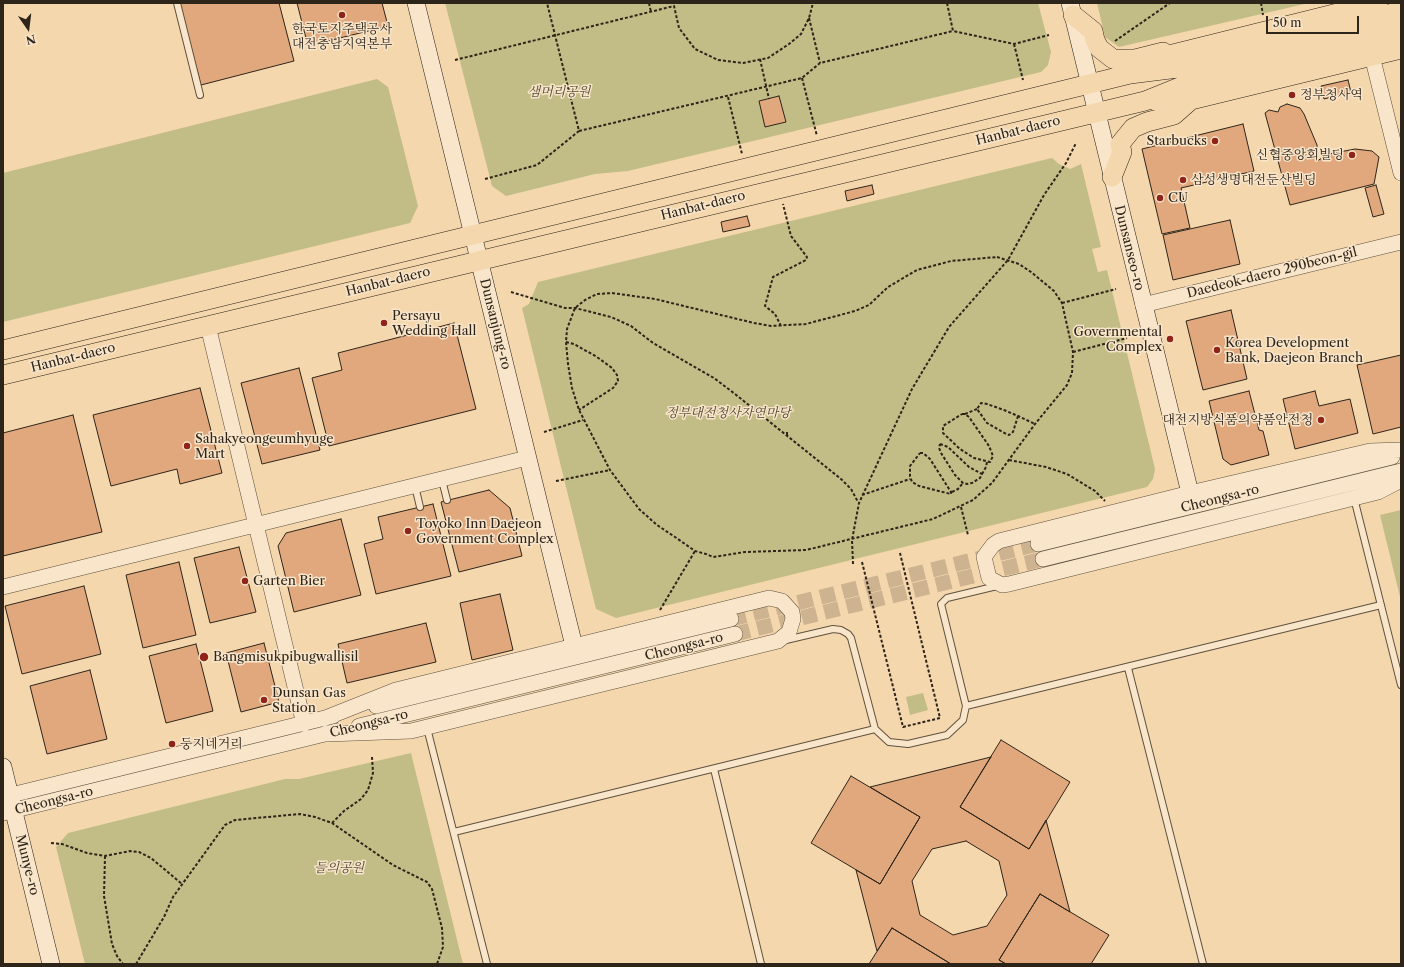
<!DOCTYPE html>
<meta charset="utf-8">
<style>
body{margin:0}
#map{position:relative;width:1404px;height:967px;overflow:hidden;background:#f5d7ad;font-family:"Libre Caslon Text",serif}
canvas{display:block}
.frame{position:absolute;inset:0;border:4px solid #2d241a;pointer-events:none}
.north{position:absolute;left:8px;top:8px;width:40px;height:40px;-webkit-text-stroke:3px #f8e5ca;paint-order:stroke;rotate:166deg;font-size:11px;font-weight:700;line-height:16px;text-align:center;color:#2d241a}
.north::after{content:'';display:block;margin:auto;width:14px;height:18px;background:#2d241a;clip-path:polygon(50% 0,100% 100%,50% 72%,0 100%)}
.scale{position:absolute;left:1266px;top:16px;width:93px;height:18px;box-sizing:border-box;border:2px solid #2d241a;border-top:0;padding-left:5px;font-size:12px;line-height:14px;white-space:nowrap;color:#2d241a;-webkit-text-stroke:3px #f8e5ca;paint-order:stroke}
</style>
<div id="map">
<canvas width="1404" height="967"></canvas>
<div class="frame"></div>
<div class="north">N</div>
<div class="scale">50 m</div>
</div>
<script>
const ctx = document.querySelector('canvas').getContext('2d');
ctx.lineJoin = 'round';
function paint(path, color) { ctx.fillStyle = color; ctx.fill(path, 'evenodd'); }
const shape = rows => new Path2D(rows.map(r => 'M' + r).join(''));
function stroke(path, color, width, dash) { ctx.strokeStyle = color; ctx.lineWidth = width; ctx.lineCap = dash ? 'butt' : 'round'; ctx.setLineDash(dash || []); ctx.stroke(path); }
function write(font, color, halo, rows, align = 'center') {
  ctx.font = font + ' "Libre Caslon Text","Noto Serif KR",serif'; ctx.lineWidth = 3; ctx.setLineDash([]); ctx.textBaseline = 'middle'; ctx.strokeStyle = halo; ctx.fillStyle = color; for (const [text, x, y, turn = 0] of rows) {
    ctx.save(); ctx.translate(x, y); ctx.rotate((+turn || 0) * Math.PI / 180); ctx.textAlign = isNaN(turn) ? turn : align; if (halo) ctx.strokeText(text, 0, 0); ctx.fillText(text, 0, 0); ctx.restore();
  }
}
const green = shape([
 [445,3,1038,3,1051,52,1048,65,1041,72,628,171,595,174,506,196,492,186],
 [1097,3,1309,3,1119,47,1105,37],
 [377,79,388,87,418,206,410,223,3,322,3,173],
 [1052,158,1059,164,1070,169,1081,164,1101,247,1092,249,1098,272,1107,270,1155,469,1153,479,1147,487,616,618,596,609,522,308,529,304,538,282],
 [1401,510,1401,601,1380,515],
 [923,693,928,710,910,715,906,697],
 [411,753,463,964,85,964,56,847,68,833,285,779,299,779]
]);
const building = shape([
 [179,3,279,3,294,61,201,85,179,3],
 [297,3,382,3,388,26,308,46,297,3],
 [1348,80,1351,92,1324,99,1321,86,1348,80],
 [779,96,786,122,765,127,759,101,779,96],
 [1287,104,1300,108,1304,114,1317,145,1317,161,1329,154,1355,149,1372,151,1379,157,1374,184,1290,205,1265,113,1269,110,1278,112,1280,107,1287,104],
 [1243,124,1254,171,1181,188,1190,228,1162,234,1142,149,1243,124],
 [872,185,874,194,847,201,845,191,872,185],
 [1376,185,1384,214,1373,217,1365,188,1376,185],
 [747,216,750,226,723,232,721,222,747,216],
 [1230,220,1240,264,1173,280,1163,235,1230,220],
 [1231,310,1247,379,1203,390,1186,321,1231,310],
 [454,323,476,409,329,446,312,378,342,370,338,353,454,323],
 [1401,355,1401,427,1373,434,1357,365,1401,355],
 [299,368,320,450,262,464,241,383,299,368],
 [200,388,222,473,180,484,177,469,111,486,93,415,200,388],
 [1249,391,1259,430,1263,431,1269,455,1231,465,1223,459,1209,401,1249,391],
 [1315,391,1319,406,1350,399,1358,433,1295,449,1283,399,1315,391],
 [73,415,102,532,3,556,3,433,73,415],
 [489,490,510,508,522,556,459,572,441,502,489,490],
 [433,504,451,576,376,594,364,544,383,539,378,517,433,504],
 [341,519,361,595,294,612,278,546,286,533,341,519],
 [239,547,256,612,210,623,194,558,239,547],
 [179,562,196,635,143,648,126,575,179,562],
 [84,586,101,654,22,674,5,606,84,586],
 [500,594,513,650,472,660,460,603,500,594],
 [426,623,436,662,347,683,338,644,426,623],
 [264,643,279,702,241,712,226,653,264,643],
 [196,644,213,711,166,723,149,656,196,644],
 [90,670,107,739,47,754,30,686,90,670],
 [1001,740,1070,782,1029,849,960,807,1001,740],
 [991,757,960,807,1029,849,1046,820,1070,912,1040,894,999,960,1006,964,951,964,892,928,877,951,856,870,880,884,920,817,870,787,991,757],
 [851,776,920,817,880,884,811,843,851,776],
 [966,841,999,861,1007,895,987,926,953,935,920,915,912,881,932,849,966,841],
 [1040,894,1109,935,1091,964,1006,964,999,960,1040,894],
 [892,928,951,964,869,964,892,928]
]);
const tertiaryTunnel = shape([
 [731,619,1038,544],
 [735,634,1043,559]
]);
const path = shape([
 [649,3,651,12],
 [947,3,953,31,1014,44,1049,35],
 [1261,3,1263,15],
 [809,18,820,63],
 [1115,41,1170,3],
 [1014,44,1023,80],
 [760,59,769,99],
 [455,60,674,6,679,28,695,49,718,60,743,63,768,58,789,44,801,34,809,18,813,3],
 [802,78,817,136],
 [728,97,742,154],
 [579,131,802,78,820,63,953,31],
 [485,179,537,165,579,131,547,3],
 [997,257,1019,264,1031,272,1054,291,1062,303,1073,352,1072,373,1067,385,1035,424,992,483,973,500,933,519,806,550,745,552,713,557,706,554,695,551,675,537,657,525,639,509,610,470,579,410,572,388,568,364,566,342,567,329,575,308,585,300,597,294,612,293,655,299,754,323,771,326,806,324,855,311,869,305,888,287,917,270,951,261,997,257],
 [511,292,565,308,575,308,611,317,631,326,653,343,714,378,735,394,841,479,851,489,858,502],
 [1062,303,1116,289],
 [781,326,775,314,765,306,773,277,806,260,807,257,791,236,783,204],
 [566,342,574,344,597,357,612,368,617,375,618,381,613,388,579,410],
 [1073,352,1127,338],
 [962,414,965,414,969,417,989,446,993,456,990,462,974,458,960,449,943,433,943,426,962,414],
 [965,414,977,409],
 [1018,416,1013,432,1009,435,1006,434,987,423,977,409,981,403,987,404,1004,410,1018,416,1035,424],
 [544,432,583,420],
 [787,432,787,437],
 [940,444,948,447,969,467,982,474,980,478,972,483,967,484,963,483,955,475,941,453,939,448,940,444],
 [920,453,923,453,930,459,951,492,951,494,919,486,912,482,910,476,910,466,920,453],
 [1009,460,1046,467,1067,474,1095,491,1105,501],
 [982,474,986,467,987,462],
 [556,481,610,470],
 [952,492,958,489,963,483],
 [862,495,910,479],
 [961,507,968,535],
 [862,562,903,727,940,718,900,553],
 [853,564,852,540,859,503,912,389,949,327,1008,260,1044,195,1066,163,1076,143],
 [660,610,695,551],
 [332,823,344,811,361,799,368,790,373,773,372,757],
 [51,843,62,844,87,853,105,856,130,851,139,852,151,858,182,884],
 [105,856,104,896,112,944,117,956,123,964],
 [136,964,164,917,173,897,225,825,235,820,300,814,315,817,332,823,393,865,427,882,432,889,442,928,443,947,437,964]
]);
const service = shape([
 [177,3,200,95],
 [442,480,447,500],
 [415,486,420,507],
 [1354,498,1401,685],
 [786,640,833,629,841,630,848,634,851,638,875,729],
 [1128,668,1203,964],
 [966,706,941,604,947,598,997,586],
 [427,728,487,964],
 [714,769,761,964],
 [454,832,875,729,889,742,908,744,947,735,963,720,966,706,1381,605]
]);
const tertiary = shape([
 [1372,56,1401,173],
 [1143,305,1401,242],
 [208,326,304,724],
 [1401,450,1370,451,1190,493,999,541,993,545,984,557,989,578,1002,585,1009,584,1378,492,1401,480],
 [1038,544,1392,457],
 [1043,559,1401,471],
 [3,587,527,458],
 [376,706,731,619],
 [323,719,396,690,769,598,782,601,792,612,793,619,789,632,778,641,411,731,327,734],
 [359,726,735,634],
 [3,797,333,716],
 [3,813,337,731]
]);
const secondary = shape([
 [416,3,574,646],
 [1070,3,1190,493],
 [3,767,51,964]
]);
const primary = shape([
 [1073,15,1093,31,1095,40,1099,48,1113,59,1135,59,1163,52],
 [1147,66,1173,54,1378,3],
 [1156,101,1191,100,1401,49],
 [1112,177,1122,152,1120,144,1133,128,1147,122,1174,115,1191,100],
 [3,350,1130,74,1178,68,1401,11],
 [3,375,1145,101,1187,84,1401,30]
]);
const markers = [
 [342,15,4,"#8f2418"],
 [1292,95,4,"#8f2418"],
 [1215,141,4,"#8f2418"],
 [1352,155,4,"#8f2418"],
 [1183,180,4,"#8f2418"],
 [1160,198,4,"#8f2418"],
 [384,323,4,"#8f2418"],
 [1170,339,4,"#8f2418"],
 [1217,350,4,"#8f2418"],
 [1321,420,4,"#8f2418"],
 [187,446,4,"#8f2418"],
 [408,531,4,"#8f2418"],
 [245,581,4,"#8f2418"],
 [204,657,5,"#8f2418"],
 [264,700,4,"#8f2418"],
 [172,744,4,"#8f2418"]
];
const poiNames = [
 ["한국토지주택공사",342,29,"center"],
 ["대전충남지역본부",342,44,"center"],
 ["정부청사역",1300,95],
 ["Starbucks",1207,141,"right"],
 ["신협중앙회빌딩",1344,155,"right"],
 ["삼성생명대전둔산빌딩",1191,180],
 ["CU",1168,198],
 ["Persayu",392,316],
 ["Wedding Hall",392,331],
 ["Governmental",1162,332,"right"],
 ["Complex",1162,347,"right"],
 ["Korea Development",1225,343],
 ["Bank, Daejeon Branch",1225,358],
 ["대전지방식품의약품안전청",1313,420,"right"],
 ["Sahakyeongeumhyuge",195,439],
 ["Mart",195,454],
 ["Toyoko Inn Daejeon",416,524],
 ["Government Complex",416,539],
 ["Garten Bier",253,581],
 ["Bangmisukpibugwallisil",213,657],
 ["Dunsan Gas",272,693],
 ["Station",272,708],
 ["둥지네거리",180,744]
];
const parkNames = [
 ["샘머리공원",559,92],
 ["정부대전청사자연마당",728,413],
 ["들의공원",339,868]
];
const streetNames = [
 ["Hanbat-daero",1018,131,-14],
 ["Hanbat-daero",703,206,-14],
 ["Dunsanseo-ro",1129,248,76],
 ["Daedeok-daero 290beon-gil",1272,273,-14],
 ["Hanbat-daero",388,282,-14],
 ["Dunsanjung-ro",495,324,76],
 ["Hanbat-daero",73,358,-14],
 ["Cheongsa-ro",1220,499,-14],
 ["Cheongsa-ro",684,647,-14],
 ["Cheongsa-ro",369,724,-14],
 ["Cheongsa-ro",54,801,-14],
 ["Munye-ro",27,865,76]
];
paint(green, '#c2bd86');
paint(building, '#e1a87d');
stroke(building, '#2d241a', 1);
stroke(tertiaryTunnel, '#cdb390', 15, [15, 8]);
stroke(service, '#5f513f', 8);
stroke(tertiary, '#5f513f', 16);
stroke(secondary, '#2d241a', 18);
stroke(primary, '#2d241a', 20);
stroke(path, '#2d241a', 2, [3, 2]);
stroke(service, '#f8e5ca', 6);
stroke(tertiary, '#f8e5ca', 15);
stroke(secondary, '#f8e5ca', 17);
stroke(primary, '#f5d7ad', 19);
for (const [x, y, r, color] of markers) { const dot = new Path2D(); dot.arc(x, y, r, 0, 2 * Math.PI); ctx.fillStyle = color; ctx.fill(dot); stroke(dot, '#f8e5ca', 1.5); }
write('13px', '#2d241a', '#f8e5ca', poiNames, 'left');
write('italic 13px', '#524a35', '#f8e5ca', parkNames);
write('13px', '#2d241a', '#f8e5ca', streetNames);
</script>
